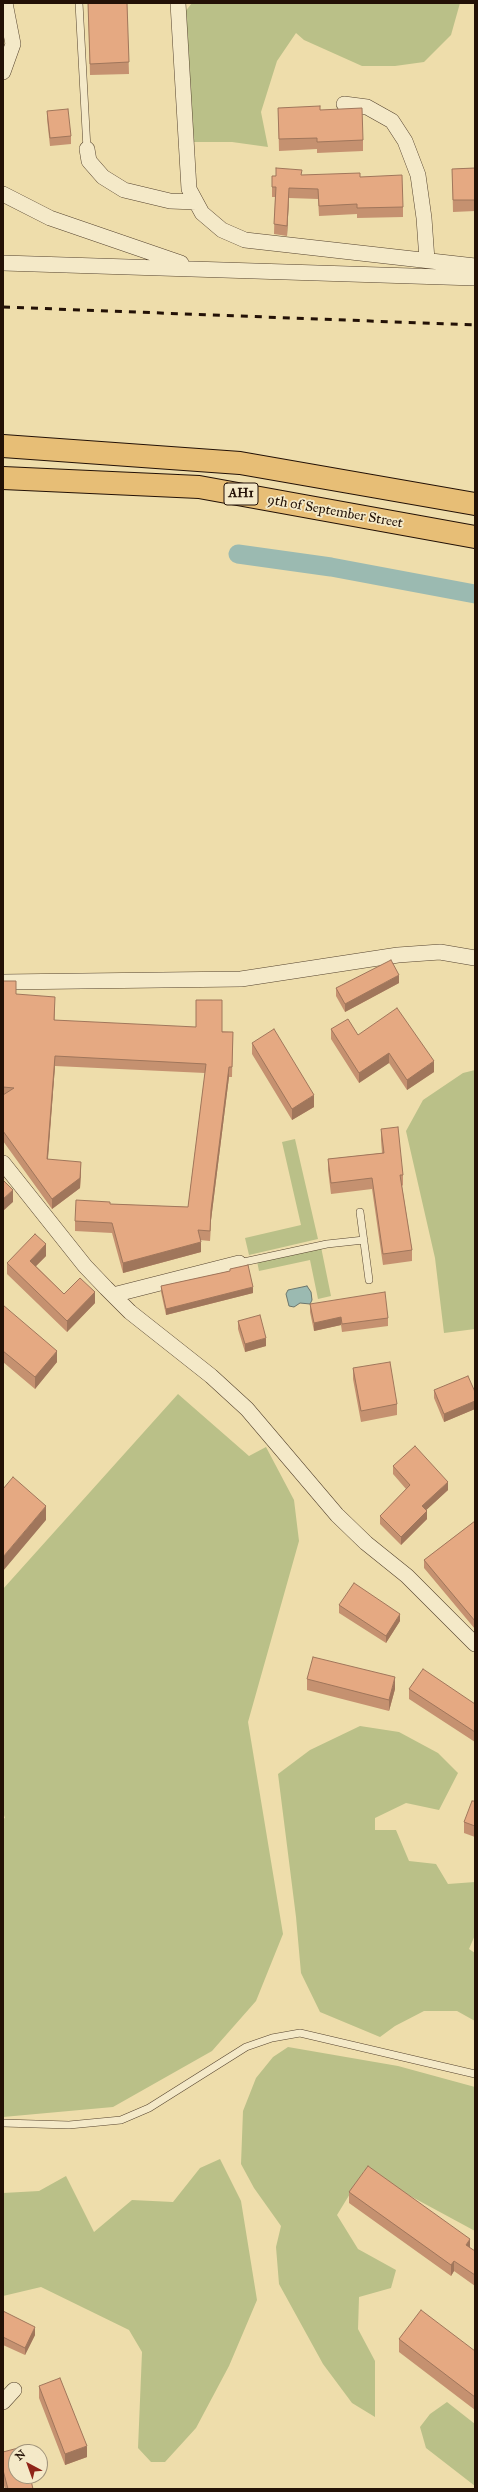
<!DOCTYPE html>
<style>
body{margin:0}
#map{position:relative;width:478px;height:2492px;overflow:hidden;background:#eeddab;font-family:"IM FELL Great Primer",serif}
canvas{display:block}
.frame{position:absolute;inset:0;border:4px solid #231106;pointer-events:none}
.north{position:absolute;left:8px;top:2444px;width:40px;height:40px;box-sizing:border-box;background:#f4e9c8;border:1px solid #a0937a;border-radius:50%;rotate:319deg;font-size:11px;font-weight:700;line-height:16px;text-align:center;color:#231106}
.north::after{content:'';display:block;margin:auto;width:14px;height:18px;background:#8f2418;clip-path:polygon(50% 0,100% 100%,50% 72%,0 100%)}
</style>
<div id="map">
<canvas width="478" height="2492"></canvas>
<div class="frame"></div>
<div class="north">N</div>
</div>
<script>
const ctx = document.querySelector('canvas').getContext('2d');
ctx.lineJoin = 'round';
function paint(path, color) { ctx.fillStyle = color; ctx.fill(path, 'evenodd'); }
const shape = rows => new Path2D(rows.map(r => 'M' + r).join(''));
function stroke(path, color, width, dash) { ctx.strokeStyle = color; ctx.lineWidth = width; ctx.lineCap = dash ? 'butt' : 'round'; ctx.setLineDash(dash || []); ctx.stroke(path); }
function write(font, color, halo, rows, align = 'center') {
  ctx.font = font + ' "IM FELL Great Primer",serif'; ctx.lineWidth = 3.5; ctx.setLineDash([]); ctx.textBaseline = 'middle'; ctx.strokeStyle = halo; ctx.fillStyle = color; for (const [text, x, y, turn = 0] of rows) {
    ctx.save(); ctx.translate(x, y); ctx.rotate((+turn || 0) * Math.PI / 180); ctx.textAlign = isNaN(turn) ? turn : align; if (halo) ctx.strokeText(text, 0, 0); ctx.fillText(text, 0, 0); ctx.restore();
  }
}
const green = shape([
 [192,3,460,3,451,35,424,62,395,66,362,66,304,40,296,33,277,61,261,112,268,147,232,142,193,142,184,13],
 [475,1070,475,1329,444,1333,435,1258,406,1131,423,1100,463,1073],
 [295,1139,318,1239,249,1255,245,1238,301,1225,282,1142],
 [321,1247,331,1296,318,1299,310,1260,259,1271,257,1261],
 [178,1394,249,1456,266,1447,294,1500,299,1541,248,1722,283,1934,256,2001,212,2051,113,2107,3,2117,3,1819,5,1818,3,1812,3,1589],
 [360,1726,399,1732,438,1753,458,1773,439,1810,406,1803,375,1818,375,1830,396,1830,409,1861,436,1864,448,1884,475,1882,475,1935,469,1949,475,1953,475,2021,457,2011,424,2011,395,2026,380,2037,320,2012,301,1973,296,1917,278,1774,310,1750],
 [288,2047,398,2066,475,2087,475,2231,364,2171,337,2215,358,2249,396,2270,391,2288,359,2297,358,2329,375,2361,375,2417,352,2403,323,2364,279,2284,276,2247,281,2226,254,2188,241,2164,243,2111,256,2078,273,2057],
 [220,2159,241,2201,257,2300,229,2366,196,2428,165,2462,151,2462,138,2448,142,2352,129,2330,41,2287,3,2296,3,2193,39,2191,66,2176,94,2232,132,2200,173,2202,200,2168],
 [447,2402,475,2424,475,2486,426,2448,420,2427,430,2414]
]);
const water = shape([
 [307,1286,311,1292,312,1300,310,1304,300,1303,294,1307,289,1306,286,1294,288,1290,307,1286]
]);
const canal = shape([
 [238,554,331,567,475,594]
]);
const lane = shape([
 [79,3,87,149],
 [360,1212,369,1280],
 [239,1263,327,1244,364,1240],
 [3,2123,69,2125,121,2120,149,2108,246,2047,272,2038,300,2033,475,2074]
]);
const street = shape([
 [178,3,189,189,202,213,222,230,245,240,475,266],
 [3,72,13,44,5,3],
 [344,104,367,107,392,121,405,141,418,175,424,218,427,260],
 [87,149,89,161,103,177,124,190,170,201,196,202],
 [3,194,50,218,181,263],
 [3,263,475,278],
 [3,982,241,979,398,955,440,952,475,958],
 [3,1163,85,1266,106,1288,130,1312,211,1376,247,1409,337,1515,366,1543,407,1576,475,1644],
 [113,1295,239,1263],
 [3,2402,14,2390]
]);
const highway = shape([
 [3,446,240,463,475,504],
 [3,478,199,487,475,537]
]);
const rail = shape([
 [3,307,475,325]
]);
const wall = shape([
 [88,3,127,3,129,74,90,75],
 [278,108,320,110,363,140,363,151,317,153,317,149,279,151],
 [47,111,71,136,71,144,50,146,47,119],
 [475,168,475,211,453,212,452,169],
 [302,175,360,177,403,207,403,217,357,218,357,214,319,216,318,199,289,198,287,236,274,234,275,197,272,197,272,176],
 [3,981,16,994,55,1007,54,1020,233,1032,232,1077,229,1077,211,1220,210,1241,200,1240,201,1252,123,1273,112,1233,75,1231,75,1221,110,1204,188,1207,205,1073,55,1066,48,1159,81,1172,80,1188,52,1209,3,1141],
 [399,983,345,1012,336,996,336,988],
 [331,1029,358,1035,434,1072,407,1090,389,1063,359,1083,331,1039],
 [252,1043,314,1107,292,1120,252,1054],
 [381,1129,403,1175,403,1185,402,1186,412,1250,412,1261,383,1265,372,1189,331,1194,328,1170,328,1159,382,1153,381,1140],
 [46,1256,36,1266,64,1294,95,1303,67,1332,7,1274,7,1263],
 [230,1269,253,1293,166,1315,161,1292,161,1286,230,1271],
 [310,1304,388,1318,388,1326,342,1332,341,1325,314,1331,310,1312],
 [3,1305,57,1362,35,1389,3,1362],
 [238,1321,266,1346,245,1352,238,1329],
 [353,1368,397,1404,397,1415,361,1422,353,1379],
 [434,1390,475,1392,475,1409,444,1422,434,1398],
 [393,1466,448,1490,426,1510,427,1519,401,1545,380,1524,380,1516,406,1489,393,1474],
 [475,1521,475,1629,424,1568,424,1560],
 [339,1605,400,1621,386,1643,339,1613],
 [307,1679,395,1689,389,1711,307,1690],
 [409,1689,475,1704,475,1742,409,1699],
 [475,1801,475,1837,464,1833,464,1822],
 [349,2192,470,2248,475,2251,475,2286,454,2271,451,2276,349,2203],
 [3,2311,35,2335,25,2355,3,2345],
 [399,2339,475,2351,475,2410,399,2352],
 [39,2386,87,2457,65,2465,39,2398],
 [3,2452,33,2489,5,2489,3,2482]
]);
const shadedWall = shape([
 [289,188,289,198,287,236,287,226],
 [399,975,399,983,345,1012,345,1004],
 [55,997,55,1007,54,1030,54,1020],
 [389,1053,389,1063,359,1083,359,1073],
 [55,1056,55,1066,47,1169,47,1159],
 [434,1061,434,1072,407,1090,407,1080],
 [229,1067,229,1077,211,1220,210,1241,211,1210],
 [314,1095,314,1107,292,1120,292,1109],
 [81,1162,81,1172,80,1188,52,1209,52,1199],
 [13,1190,13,1202,3,1211,3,1199],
 [201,1242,201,1252,123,1273,123,1263],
 [46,1244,46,1256,30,1272,30,1261],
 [253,1287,253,1293,166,1315,166,1309],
 [95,1292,95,1303,67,1332,67,1321],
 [341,1317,341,1325,314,1331,314,1323],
 [266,1338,266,1346,245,1352,245,1344],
 [57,1351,57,1362,35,1389,35,1377],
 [475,1401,475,1409,444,1422,444,1414],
 [448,1482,448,1490,422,1514,422,1506],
 [46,1506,46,1520,3,1571,3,1557],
 [427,1511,427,1519,401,1545,401,1537],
 [400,1614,400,1621,386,1643,386,1636],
 [395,1677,395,1689,389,1711,389,1700],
 [470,2239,470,2249,466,2245],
 [454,2261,454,2271,451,2276,451,2265],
 [35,2327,35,2335,25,2355,25,2348],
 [87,2446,87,2457,65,2465,65,2454]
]);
const building = shape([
 [88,3,127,3,129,62,90,64,88,3],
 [320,106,320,110,362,108,363,140,317,142,317,138,279,139,278,108,320,106],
 [68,109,71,136,50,138,47,111,68,109],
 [276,168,302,170,301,175,360,173,360,177,402,175,403,207,357,208,357,204,319,206,318,189,289,188,287,226,274,224,276,187,272,187,272,176,276,176,276,168],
 [475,168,475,200,453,200,452,169,475,168],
 [391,960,399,975,345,1004,336,988,391,960],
 [3,981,16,981,16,994,55,997,54,1020,196,1027,196,1000,222,1000,222,1032,233,1032,232,1067,229,1067,211,1210,210,1231,198,1230,201,1242,123,1263,112,1223,75,1221,76,1200,110,1202,110,1204,188,1207,206,1064,55,1056,47,1159,81,1162,80,1178,52,1199,3,1131,3,1095,14,1088,3,1087,3,981],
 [397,1008,434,1061,407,1080,389,1053,359,1073,331,1029,348,1019,358,1035,397,1008],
 [274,1029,314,1095,292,1109,252,1043,274,1029],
 [398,1127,403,1175,400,1175,412,1250,383,1254,372,1178,331,1183,328,1159,384,1153,381,1129,398,1127],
 [3,1180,13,1190,3,1199,3,1180],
 [35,1234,46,1244,30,1261,64,1294,80,1278,95,1292,67,1321,7,1263,35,1234],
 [248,1265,253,1287,166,1309,161,1286,230,1271,230,1269,248,1265],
 [385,1292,388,1318,342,1324,341,1317,314,1323,310,1304,385,1292],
 [3,1305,57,1351,35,1377,3,1351,3,1305],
 [260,1315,266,1338,245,1344,238,1321,260,1315],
 [390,1362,397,1404,361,1411,353,1368,390,1362],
 [468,1376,475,1392,475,1401,444,1414,434,1390,468,1376],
 [415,1446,448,1482,422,1506,427,1511,401,1537,380,1516,410,1485,393,1466,415,1446],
 [13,1477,46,1506,3,1557,3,1489,13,1477],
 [475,1521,475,1621,424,1560,475,1521],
 [354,1583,400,1614,386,1636,339,1605,354,1583],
 [313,1657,395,1677,389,1700,307,1679,313,1657],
 [423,1669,475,1704,475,1732,409,1689,423,1669],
 [472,1801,475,1801,475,1826,464,1822,472,1801],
 [368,2166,470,2239,466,2245,475,2251,475,2275,454,2261,451,2265,349,2192,368,2166],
 [421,2310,475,2351,475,2397,399,2339,421,2310],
 [3,2311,35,2327,25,2348,3,2337,3,2311],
 [60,2378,87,2446,65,2454,39,2386,60,2378],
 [22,2447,23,2452,16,2452,16,2476,30,2476,33,2489,8,2489,3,2470,3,2452,22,2447]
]);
const shields = [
 [241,494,34]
];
const shieldNames = [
 ["AH1",241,494]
];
const streetNames = [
 ["9th of September Street",335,512,10]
];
paint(green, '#bac088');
paint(water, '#9bbab1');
stroke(water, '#6b766d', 1);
stroke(canal, '#9bbab1', 19);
stroke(lane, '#56442f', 8);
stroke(street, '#56442f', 16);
stroke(highway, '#231106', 24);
stroke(lane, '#f4e9c8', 7);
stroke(street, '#f4e9c8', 15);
stroke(highway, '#e7be76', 22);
stroke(rail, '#231106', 3, [7, 7]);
paint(wall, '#c59170');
paint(shadedWall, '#a0765b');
paint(building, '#e5a982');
stroke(building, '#a0765b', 1);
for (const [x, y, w] of shields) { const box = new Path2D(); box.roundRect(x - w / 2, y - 11, w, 22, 3); ctx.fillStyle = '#f4e9c8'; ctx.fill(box); stroke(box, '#231106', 1); }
write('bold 13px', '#231106', null, shieldNames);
write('14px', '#231106', '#f4e9c8', streetNames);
</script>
